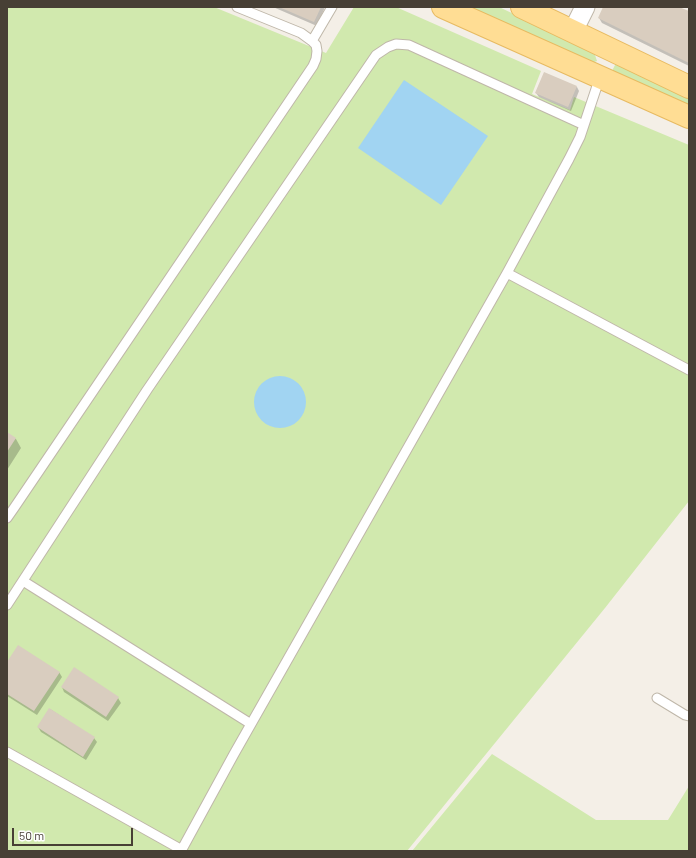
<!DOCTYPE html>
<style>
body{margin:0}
#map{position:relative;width:696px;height:858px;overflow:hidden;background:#f4efe7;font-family:Barlow,sans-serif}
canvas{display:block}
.frame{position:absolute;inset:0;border:8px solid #473f35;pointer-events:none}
.scale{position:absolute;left:12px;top:828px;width:121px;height:18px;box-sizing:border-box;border:2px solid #473f35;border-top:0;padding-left:5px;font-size:12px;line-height:14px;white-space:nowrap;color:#473f35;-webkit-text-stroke:3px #fff;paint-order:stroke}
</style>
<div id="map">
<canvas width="696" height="858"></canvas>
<div class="frame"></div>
<div class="scale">50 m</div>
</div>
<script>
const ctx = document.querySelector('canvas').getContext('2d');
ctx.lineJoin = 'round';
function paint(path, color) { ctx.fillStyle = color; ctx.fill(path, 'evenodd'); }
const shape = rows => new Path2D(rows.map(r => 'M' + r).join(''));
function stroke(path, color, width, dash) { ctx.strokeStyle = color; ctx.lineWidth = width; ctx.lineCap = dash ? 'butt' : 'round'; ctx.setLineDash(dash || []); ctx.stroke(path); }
const green = shape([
 [7,7,214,7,326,53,354,7,396,7,541,71,532,94,570,110,574,97,689,145,689,501,605,608,407,851,7,851],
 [460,7,499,7,594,52,597,61,588,64],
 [616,63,689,98,689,109,610,75],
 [492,754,596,820,668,820,689,786,689,851,412,851]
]);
const water = shape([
 [404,80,488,136,441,205,358,148],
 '254 402a26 26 0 1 1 52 0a26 26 0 1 1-52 0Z'
]);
const shadow = shape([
 [273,7,325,7,317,26],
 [604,7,677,7,689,12,689,66,602,23,599,18],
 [577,87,579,91,571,111,539,97,536,93],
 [7,433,16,439,21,448,7,470],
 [7,664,59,672,62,677,37,715,7,696],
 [62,687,118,698,121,703,108,721,64,692],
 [50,709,94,738,97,742,86,760,41,732,38,727]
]);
const building = shape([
 [279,7,321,7,314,22],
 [603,7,679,7,689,11,689,63,598,18],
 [544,72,577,86,568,107,535,93],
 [7,432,16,438,7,452],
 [18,645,60,672,34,711,7,694,7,662],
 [74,667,119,697,106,717,61,687],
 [49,708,95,737,83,757,37,727]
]);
const lane = shape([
 [237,7,301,33,312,41,332,7],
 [507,273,689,370],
 [7,518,14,508,313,66,316,59,317,51,316,45,312,41],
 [23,581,251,724],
 [7,605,147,390,376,55,388,47,396,44,409,45,584,125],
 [657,698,685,715,689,716],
 [7,752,182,850],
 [181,851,234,754,507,273,569,159,580,137,600,77]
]);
const street = shape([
 [573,31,585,7]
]);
const primary = shape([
 [443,7,689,117],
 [522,7,689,87]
]);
paint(green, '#d1e9ae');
paint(water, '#a1d4f2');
paint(shadow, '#0003');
paint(building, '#d9cdbf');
stroke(lane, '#bfb7a9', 11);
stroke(street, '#bfb7a9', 21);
stroke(primary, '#e7ba61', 24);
stroke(lane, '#fff', 9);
stroke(street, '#fff', 19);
stroke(primary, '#ffdd94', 22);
</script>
